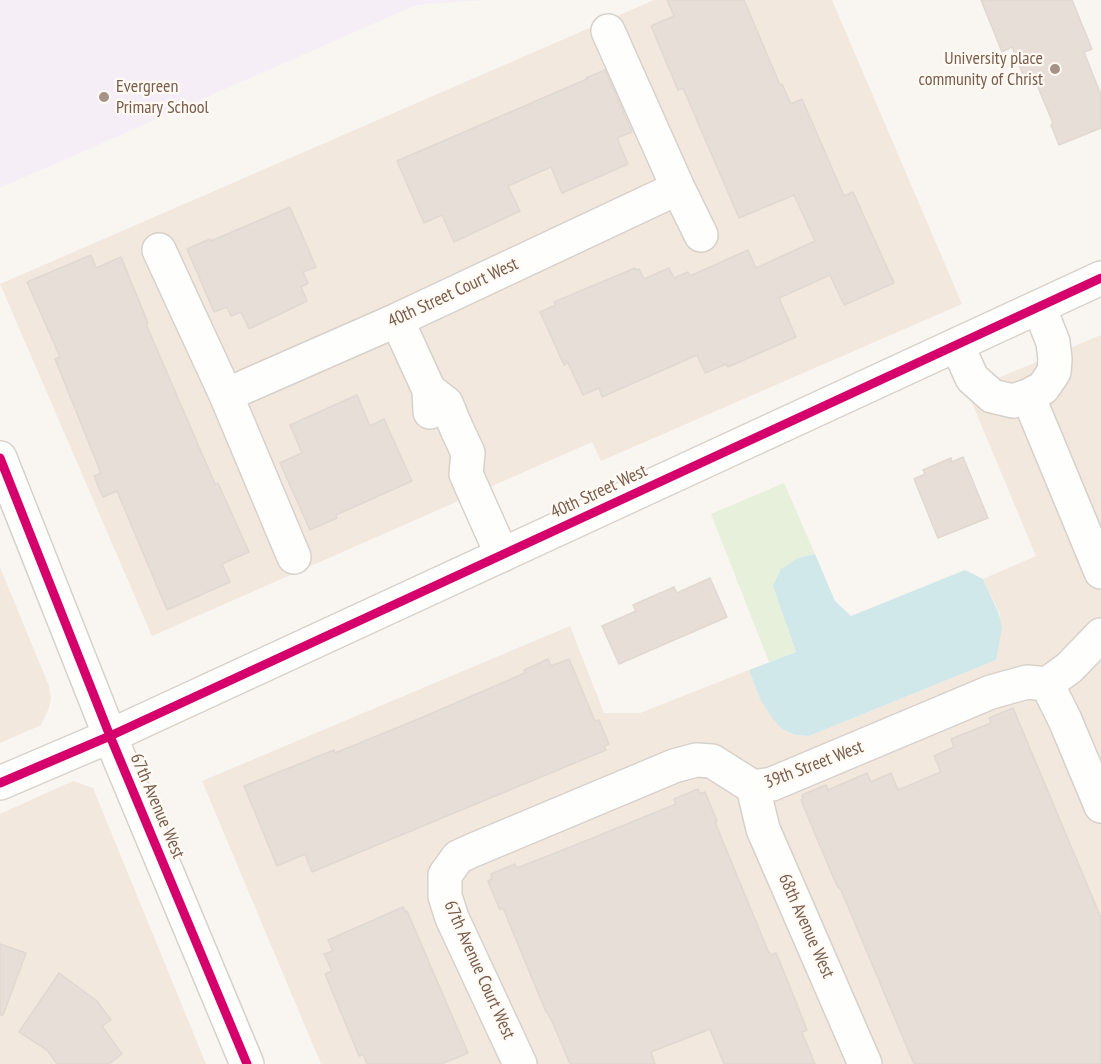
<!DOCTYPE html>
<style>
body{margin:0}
canvas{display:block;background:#f9f5f0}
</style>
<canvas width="1101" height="1064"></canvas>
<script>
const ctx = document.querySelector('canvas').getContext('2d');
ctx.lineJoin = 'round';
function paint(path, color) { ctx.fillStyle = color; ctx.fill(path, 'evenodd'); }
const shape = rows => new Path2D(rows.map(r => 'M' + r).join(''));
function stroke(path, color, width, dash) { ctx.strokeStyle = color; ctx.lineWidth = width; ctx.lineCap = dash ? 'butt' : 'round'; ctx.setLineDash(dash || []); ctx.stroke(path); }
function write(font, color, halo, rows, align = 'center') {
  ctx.font = font + ' "PT Sans Narrow",sans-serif'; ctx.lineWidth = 4.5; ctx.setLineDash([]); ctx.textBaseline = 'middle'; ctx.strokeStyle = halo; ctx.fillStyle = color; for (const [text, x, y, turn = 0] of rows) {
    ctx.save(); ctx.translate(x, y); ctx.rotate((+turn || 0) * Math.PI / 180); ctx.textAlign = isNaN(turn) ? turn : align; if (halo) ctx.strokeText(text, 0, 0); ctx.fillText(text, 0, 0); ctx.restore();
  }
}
const residential = shape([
 [654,0,832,0,962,304,601,461,592,442,152,636,0,284],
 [1101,335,1101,1064,321,1064,202,781,570,626,604,713,640,713,749,670,760,699,782,729,795,735,809,736,996,660,1000,614,983,579,1036,556,967,391],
 [0,567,49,686,51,699,49,708,41,725,0,743],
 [73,781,93,788,206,1064,0,1064,0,814]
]);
const education = shape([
 [0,0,487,0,416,5,0,188]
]);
const green = shape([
 [784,483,815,554,798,558,773,586,796,652,769,662,711,514]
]);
const water = shape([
 [815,554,835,601,851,616,965,570,983,579,999,614,1002,628,996,660,809,736,795,735,782,729,773,719,760,699,749,670,796,652,773,586,781,569,798,558]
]);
const building = shape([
 [667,0,744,0,780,85,782,84,791,104,802,99,844,196,853,192,894,283,844,305,830,275,779,298,796,337,728,367,726,364,705,373,697,355,602,397,599,388,583,395,568,363,564,365,540,312,556,305,554,302,635,268,636,270,639,269,644,279,669,268,674,278,688,272,690,276,748,250,756,268,815,241,794,195,739,218,683,88,678,90,651,26,674,16,667,0],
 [981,0,1072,0,1092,49,1084,52,1101,95,1101,128,1059,145,1051,125,1053,123,1032,73,1024,77,1012,47,1002,52,981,0],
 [605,70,632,132,617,138,628,164,562,193,551,167,508,186,520,211,454,242,442,215,424,223,397,161,587,79,586,78,605,70],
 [290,207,316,267,303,272,308,283,301,287,307,301,249,329,241,312,231,316,227,307,214,312,187,249,210,239,211,241,290,207],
 [91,255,96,268,121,257,148,323,146,324,215,484,218,483,249,552,222,564,230,582,167,610,117,491,103,497,94,476,101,473,55,359,60,357,27,282,91,255],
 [357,395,370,426,384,419,412,481,336,515,337,518,310,530,280,463,302,453,290,425,357,395],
 [963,457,988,518,938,538,914,479,925,474,923,470,951,458,952,462,963,457],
 [710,578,727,617,619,664,602,626,636,611,633,605,674,587,677,593,710,578],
 [548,659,551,666,569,659,595,721,599,720,609,744,604,746,606,750,312,872,305,854,277,866,244,786,334,750,335,753,416,720,525,673,524,670,548,659],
 [1013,708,1101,918,1101,1064,914,1064,841,890,837,886,818,841,801,800,803,799,802,795,826,785,828,790,867,773,871,782,891,773,898,790,941,772,934,756,954,747,951,739,991,723,989,718,1013,708],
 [698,789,700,794,705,792,717,821,715,822,768,951,771,955,776,953,788,982,807,1030,802,1032,815,1064,724,1064,710,1029,651,1052,655,1064,570,1064,554,1026,547,1012,546,1012,503,908,500,910,488,881,492,879,491,874,515,864,517,868,578,844,676,804,674,799,698,789],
 [403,907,405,912,407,911,468,1053,441,1064,367,1064,363,1054,359,1056,325,974,332,971,324,954,333,951,328,940,403,907],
 [0,944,26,953,3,1015,0,1015,0,944],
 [59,973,97,1001,111,1020,102,1026,122,1054,109,1064,57,1064,47,1050,19,1032,59,973]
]);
const minor = shape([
 [608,31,678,188,701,235],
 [159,250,226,395,294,557],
 [397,320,429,390,430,412],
 [957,345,972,378,992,396,1013,401,1028,396,1043,388,1054,372,1055,359,1053,342,1039,307],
 [429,390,446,403,456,427,468,453,466,474,502,555],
 [226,395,397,320,678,188],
 [1028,396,1101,572],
 [1047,684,1069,668,1101,635],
 [753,787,763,829,865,1064],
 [520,1064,452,918,445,896,445,875,458,857,471,851,674,766,696,760,712,761,753,787,772,784,991,692,1027,682,1047,684,1065,720,1101,806]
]);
const tertiary = shape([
 [0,458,110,736,247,1064]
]);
const secondary = shape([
 [0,783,110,736,1101,278]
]);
const cycleway = shape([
 [0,458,110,736,247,1064],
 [0,783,110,736,1101,278]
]);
const markers = [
 [1055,69,6,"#a69286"],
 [104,97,6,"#a69286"]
];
const poiNames = [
 ["University place",1043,59],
 ["community of Christ",1043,80],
 ["Evergreen",116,87,"left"],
 ["Primary School",116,108,"left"]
];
const streetNames = [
 ["40th Street Court West",453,293,-25],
 ["40th Street West",599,492,-25],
 ["39th Street West",814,765,-21],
 ["67th Avenue West",157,806,67],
 ["68th Avenue West",806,926,66],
 ["67th Avenue Court West",479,970,66]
];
paint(residential, '#f2e8de');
paint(education, '#f6eef6');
paint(green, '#e7f0db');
paint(water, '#d0e8ea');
paint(building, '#e6ded7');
stroke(building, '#e2d8d2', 1.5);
stroke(minor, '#d7d1cb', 36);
stroke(tertiary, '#d7d1cb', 36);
stroke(secondary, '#d9d2cb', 36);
stroke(minor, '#fefefd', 33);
stroke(tertiary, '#fefefd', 33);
stroke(secondary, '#fefefd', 33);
stroke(cycleway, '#d6006c', 9);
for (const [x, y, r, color] of markers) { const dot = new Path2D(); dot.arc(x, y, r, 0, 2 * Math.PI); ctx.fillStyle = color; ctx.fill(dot); stroke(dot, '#fffaf3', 2); }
write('18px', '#7a5c4d', '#fffaf3', poiNames, 'right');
write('18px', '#7a5c4d', '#fffaf3', streetNames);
</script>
